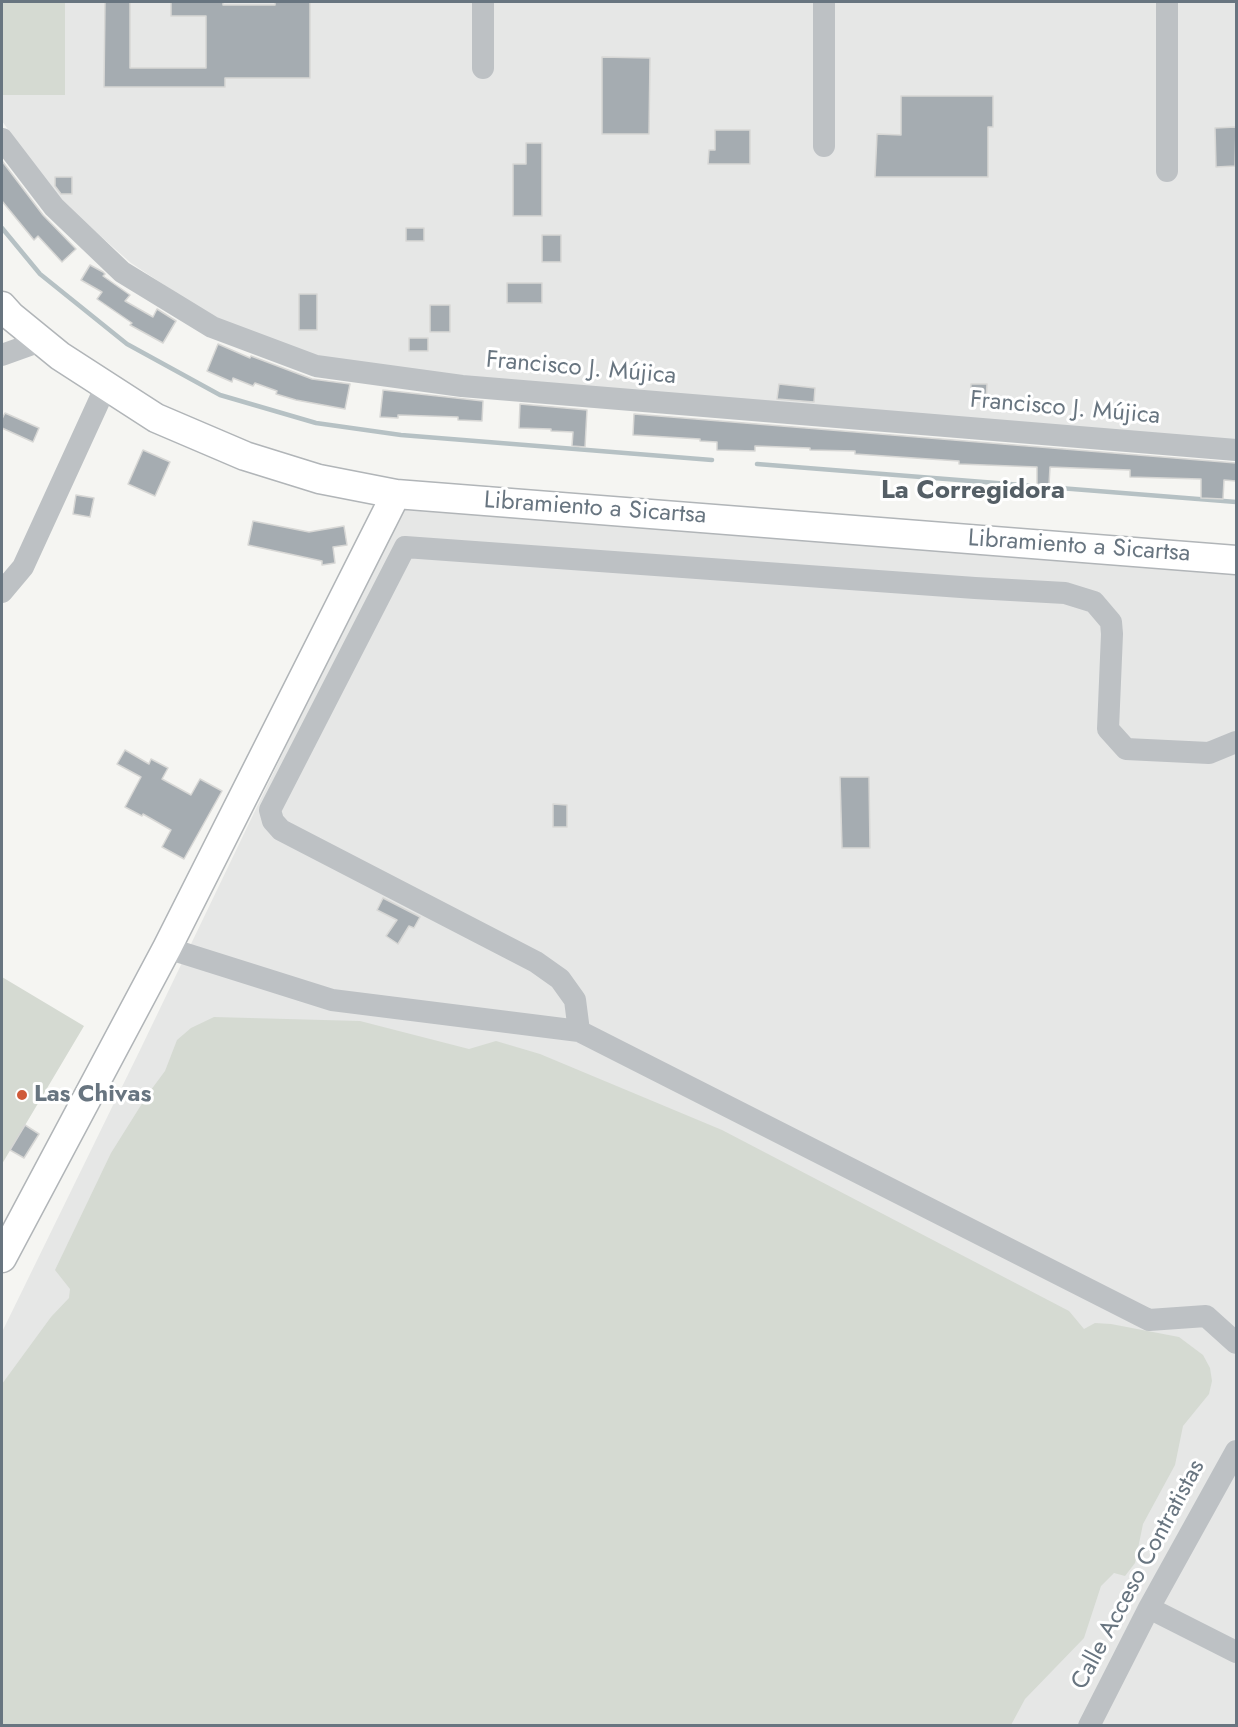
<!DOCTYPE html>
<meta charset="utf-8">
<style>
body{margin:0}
#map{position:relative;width:1238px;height:1727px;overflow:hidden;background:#f5f5f2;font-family:Jost,sans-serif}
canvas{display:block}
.frame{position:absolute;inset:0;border:3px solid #687580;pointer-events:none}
</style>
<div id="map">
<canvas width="1238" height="1727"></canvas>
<div class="frame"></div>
</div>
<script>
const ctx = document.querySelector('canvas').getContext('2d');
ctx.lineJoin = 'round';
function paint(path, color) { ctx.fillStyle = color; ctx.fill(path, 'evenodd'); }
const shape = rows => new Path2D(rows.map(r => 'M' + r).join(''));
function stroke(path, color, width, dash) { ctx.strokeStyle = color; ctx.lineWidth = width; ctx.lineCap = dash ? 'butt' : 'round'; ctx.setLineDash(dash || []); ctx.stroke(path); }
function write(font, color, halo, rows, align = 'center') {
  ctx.font = font + ' Jost,sans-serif'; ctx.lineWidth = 6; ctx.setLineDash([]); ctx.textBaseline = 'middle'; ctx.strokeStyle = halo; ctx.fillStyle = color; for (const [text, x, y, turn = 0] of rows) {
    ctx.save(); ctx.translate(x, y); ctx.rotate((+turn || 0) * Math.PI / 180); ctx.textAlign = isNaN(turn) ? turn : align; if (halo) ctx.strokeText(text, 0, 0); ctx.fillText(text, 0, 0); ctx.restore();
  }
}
const built = shape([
 [2,2,1236,2,1236,441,463,380,316,360,217,320,131,263,55,196,2,121],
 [403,503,1236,567,1236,1725,2,1725,2,1332,141,1048]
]);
const green = shape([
 [2,2,65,2,65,95,2,95],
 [2,977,84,1026,2,1164],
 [214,1017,360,1021,469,1049,496,1041,540,1054,722,1130,1069,1311,1084,1329,1095,1323,1111,1324,1179,1337,1203,1355,1210,1368,1212,1381,1209,1394,1183,1426,1175,1465,1143,1524,1135,1563,1125,1576,1114,1573,1101,1586,1084,1638,1025,1699,1011,1725,2,1725,2,1384,51,1317,69,1298,70,1289,55,1270,111,1153,148,1094,165,1071,177,1040,191,1028]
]);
const stream = shape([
 [2,228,40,274,127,344,220,395,316,423,401,435,712,460],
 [757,464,1236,502]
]);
const building = shape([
 [105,2,130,2,130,68,206,68,206,16,171,16,171,2,223,2,223,5,275,5,275,2,310,2,310,78,225,78,225,87,104,87,105,2],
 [602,57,650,58,649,134,602,134,602,57],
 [901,96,993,96,993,127,988,127,988,177,875,177,877,134,901,135,901,96],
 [1236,127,1235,166,1216,167,1215,128,1236,127],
 [715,130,750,130,750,164,708,164,709,150,715,150,715,130],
 [526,143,542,143,542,216,513,216,513,164,526,164,526,143],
 [2,161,43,215,76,249,62,262,38,236,34,240,2,201,2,161],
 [55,177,72,177,72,194,61,194,55,186,55,177],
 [406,228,424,228,424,241,406,241,406,228],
 [542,235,561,235,561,262,542,262,542,235],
 [90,265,103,272,105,274,103,276,130,295,125,301,153,317,157,309,176,321,163,343,130,325,132,323,97,299,102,292,81,280,90,265],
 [507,283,542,283,542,303,507,303,507,283],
 [299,294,317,294,317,330,299,330,299,294],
 [430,305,450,305,450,332,430,332,430,305],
 [409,338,428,338,428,351,409,351,409,338],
 [218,344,250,358,251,356,312,379,350,384,345,409,296,400,276,394,277,391,255,383,253,386,233,378,232,382,207,371,218,344],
 [779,384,815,388,814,402,777,399,779,384],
 [971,384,987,384,986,403,970,402,971,384],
 [383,390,483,401,482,421,458,420,458,417,398,415,398,418,380,417,383,390],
 [520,404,587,410,585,447,572,446,573,432,551,431,551,429,519,428,520,404],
 [5,413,39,428,33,442,2,428,2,419,5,413],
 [634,414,1236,463,1236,481,1224,480,1223,499,1201,498,1201,479,1130,477,1130,470,1050,467,1049,485,1037,484,1037,467,959,464,959,461,855,454,855,451,810,450,810,448,755,446,755,451,717,450,717,442,700,441,700,439,633,435,634,414],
 [143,450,170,462,155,496,128,484,143,450],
 [76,495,94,498,90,517,73,514,76,495],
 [253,521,309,532,344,526,347,545,333,547,335,563,322,565,322,561,248,545,253,521],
 [125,750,149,764,151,759,168,768,162,779,191,795,200,779,222,791,184,859,162,847,171,830,143,814,142,816,125,807,141,777,117,764,125,750],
 [840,777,869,777,870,848,842,848,840,777],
 [553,804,567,805,567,827,553,827,553,804],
 [383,898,420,917,414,928,409,926,398,944,386,936,397,920,377,910,383,898],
 [25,1125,39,1134,24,1158,10,1150,25,1125]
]);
const minor = shape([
 [483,2,483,68],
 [824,2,824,146],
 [1167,2,1167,171],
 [2,139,54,207,122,272,212,327,316,366,462,386,1236,450],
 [2,355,41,341],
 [2,592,23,567,106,386],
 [167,948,332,1000,579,1031,1149,1320,1206,1316,1236,1343],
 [579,1031,575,1000,560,979,536,962,281,830,273,821,270,810,405,547,975,588,1065,593,1094,602,1111,622,1112,634,1108,729,1126,749,1209,753,1236,742],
 [1149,1608,1236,1652],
 [1089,1726,1149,1608,1236,1451]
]);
const major = shape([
 [2,306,11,316,60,356,156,418,245,456,319,479,396,494,1236,560],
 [2,1258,167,948,396,494]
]);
const markers = [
 [22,1095,6,"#cf5a39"]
];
const streetNames = [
 ["Francisco J. Mújica",581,369,5],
 ["Francisco J. Mújica",1065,409,5],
 ["Libramiento a Sicartsa",595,509,4],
 ["Libramiento a Sicartsa",1079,547,4],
 ["Calle Acceso Contratistas",1139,1575,-62]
];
const poiNames = [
 ["Las Chivas",34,1095]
];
const neighbourhoodNames = [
 ["La Corregidora",973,492]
];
paint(built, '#e6e7e6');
paint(green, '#d5dad2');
stroke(stream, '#b6c1c4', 4.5);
paint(building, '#a5acb1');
stroke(building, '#d7d7d5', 1.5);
stroke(major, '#b1b5b8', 31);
stroke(minor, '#bdc1c4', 22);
stroke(major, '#fff', 28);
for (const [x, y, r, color] of markers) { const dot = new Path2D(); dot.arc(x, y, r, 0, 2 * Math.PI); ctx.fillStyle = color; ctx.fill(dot); stroke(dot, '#fff', 2); }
write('24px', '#687580', '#fff', streetNames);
write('bold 24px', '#687580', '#fff', poiNames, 'left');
write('bold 26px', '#555f66', '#fff', neighbourhoodNames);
</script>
